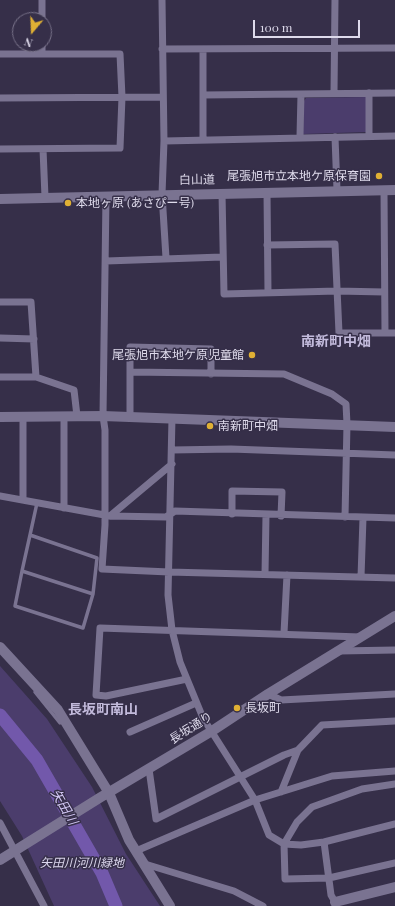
<!DOCTYPE html>
<meta charset="utf-8">
<style>
body{margin:0}
#map{position:relative;width:395px;height:906px;overflow:hidden;background:#362f49;font-family:"Playfair Display",serif}
canvas{display:block}
.north{position:absolute;left:12px;top:12px;width:40px;height:40px;box-sizing:border-box;background:#362f49;border:1px solid #79738a;border-radius:50%;rotate:199deg;font-size:11px;font-weight:700;line-height:16px;text-align:center;color:#dedaeb}
.north::after{content:'';display:block;margin:auto;width:14px;height:18px;background:#e0b034;clip-path:polygon(50% 0,100% 100%,50% 72%,0 100%)}
.scale{position:absolute;left:253px;top:20px;width:107px;height:18px;box-sizing:border-box;border:2px solid #dedaeb;border-top:0;padding-left:5px;font-size:12px;line-height:14px;white-space:nowrap;color:#dedaeb;-webkit-text-stroke:3px #362f49;paint-order:stroke}
</style>
<div id="map">
<canvas width="395" height="906"></canvas>
<div class="north">N</div>
<div class="scale">100 m</div>
</div>
<script>
const ctx = document.querySelector('canvas').getContext('2d');
ctx.lineJoin = 'round';
function paint(path, color) { ctx.fillStyle = color; ctx.fill(path, 'evenodd'); }
const shape = rows => new Path2D(rows.map(r => 'M' + r).join(''));
function stroke(path, color, width, dash) { ctx.strokeStyle = color; ctx.lineWidth = width; ctx.lineCap = dash ? 'butt' : 'round'; ctx.setLineDash(dash || []); ctx.stroke(path); }
function write(font, color, halo, rows, align = 'center') {
  ctx.font = font + ' "Playfair Display","Noto Sans JP",serif'; ctx.lineWidth = 3; ctx.setLineDash([]); ctx.textBaseline = 'middle'; ctx.strokeStyle = halo; ctx.fillStyle = color; for (const [text, x, y, turn = 0] of rows) {
    ctx.save(); ctx.translate(x, y); ctx.rotate((+turn || 0) * Math.PI / 180); ctx.textAlign = isNaN(turn) ? turn : align; if (halo) ctx.strokeText(text, 0, 0); ctx.fillText(text, 0, 0); ctx.restore();
  }
}
const green = shape([
 [366,97,366,132,303,134,304,101,306,98],
 [0,666,47,719,92,787,126,854,160,906,54,906,22,836,0,801]
]);
const river = shape([
 [0,715,37,760,102,873,116,906]
]);
const lane = shape([
 [30,535,97,558,93,594,83,628,15,606,22,571,30,535,37,503],
 [22,571,93,594],
 [35,692,60,723]
]);
const street = shape([
 [162,0,164,141,162,194,166,258],
 [42,20,42,0],
 [162,49,395,48],
 [203,50,203,138],
 [42,53,42,44],
 [0,54,120,54,122,97,120,148,0,149],
 [334,93,335,0],
 [369,93,369,136],
 [203,95,395,93],
 [0,98,162,97],
 [300,136,301,94],
 [335,137,337,190],
 [164,141,395,136],
 [43,149,45,197],
 [384,190,385,333,395,333],
 [267,192,268,293],
 [222,193,224,294,337,291,384,292],
 [106,196,103,416,105,430,105,525,102,569,169,572,395,578],
 [267,245,335,244,339,333,385,333],
 [106,261,222,257],
 [0,302,31,302,36,377,74,390,77,416],
 [0,338,34,339],
 [130,372,130,347,211,349,211,374],
 [0,377,36,377],
 [23,417,23,500],
 [130,417,130,372,284,374,332,394,346,404,347,424,345,517],
 [172,418,168,595,172,630,180,662,203,718,255,800,269,835,284,844,301,845,324,842,395,824],
 [172,450,231,449,395,455],
 [0,496,110,516,166,517,175,511,395,518],
 [64,508,64,416],
 [232,514,232,491,282,492,281,516],
 [110,516,172,464],
 [265,574,266,515],
 [361,577,363,518],
 [284,633,287,575],
 [339,651,395,650],
 [187,679,106,696,96,695,100,628,360,637],
 [268,694,281,700,395,694],
 [130,732,196,703],
 [149,769,156,819,284,755,298,750,322,725,395,721],
 [395,784,362,789,312,807,297,822,284,844,285,879,329,878,395,863],
 [281,792,298,750],
 [0,823,44,906],
 [324,842,331,895,335,902,335,906],
 [136,851,255,800,332,776,395,771],
 [145,864,234,891,263,906]
]);
const secondary = shape([
 [0,199,395,190],
 [0,417,103,416,395,427],
 [0,647,58,710,109,793,129,840,170,906],
 [0,860,101,797,212,731,268,694,395,616],
 [335,902,395,887]
]);
const markers = [
 [379,176,4,"#e0b034"],
 [68,203,4,"#e0b034"],
 [252,355,4,"#e0b034"],
 [210,426,4,"#e0b034"],
 [237,708,4,"#e0b034"]
];
const poiNames = [
 ["尾張旭市立本地ケ原保育園",371,176,"right"],
 ["本地ヶ原 (あさぴー号)",76,203],
 ["尾張旭市本地ケ原児童館",244,355,"right"],
 ["南新町中畑",218,426],
 ["長坂町",245,708]
];
const streetNames = [
 ["白山道",197,180,-1],
 ["長坂通り",191,728,-32]
];
const parkNames = [
 ["矢田川河川緑地",82,863]
];
const waterNames = [
 ["矢田川",64,807,60]
];
const quarterNames = [
 ["南新町中畑",336,342],
 ["長坂町南山",103,710]
];
paint(green, '#4b3d6c');
stroke(river, '#7258ab', 13);
stroke(lane, '#7a7391', 3.5);
stroke(street, '#7a7391', 7);
stroke(secondary, '#7a7391', 10);
for (const [x, y, r, color] of markers) { const dot = new Path2D(); dot.arc(x, y, r, 0, 2 * Math.PI); ctx.fillStyle = color; ctx.fill(dot); stroke(dot, '#362f49', 1.5); }
write('12px', '#dedaeb', '#362f49', poiNames, 'left');
write('12px', '#dedaeb', '#362f49', streetNames);
write('italic 12px', '#dbd6ed', '#362f49', parkNames);
write('italic 13px', '#d1c6f3', '#362f49', waterNames);
write('bold 14px', '#c2badb', '#362f49', quarterNames);
</script>
